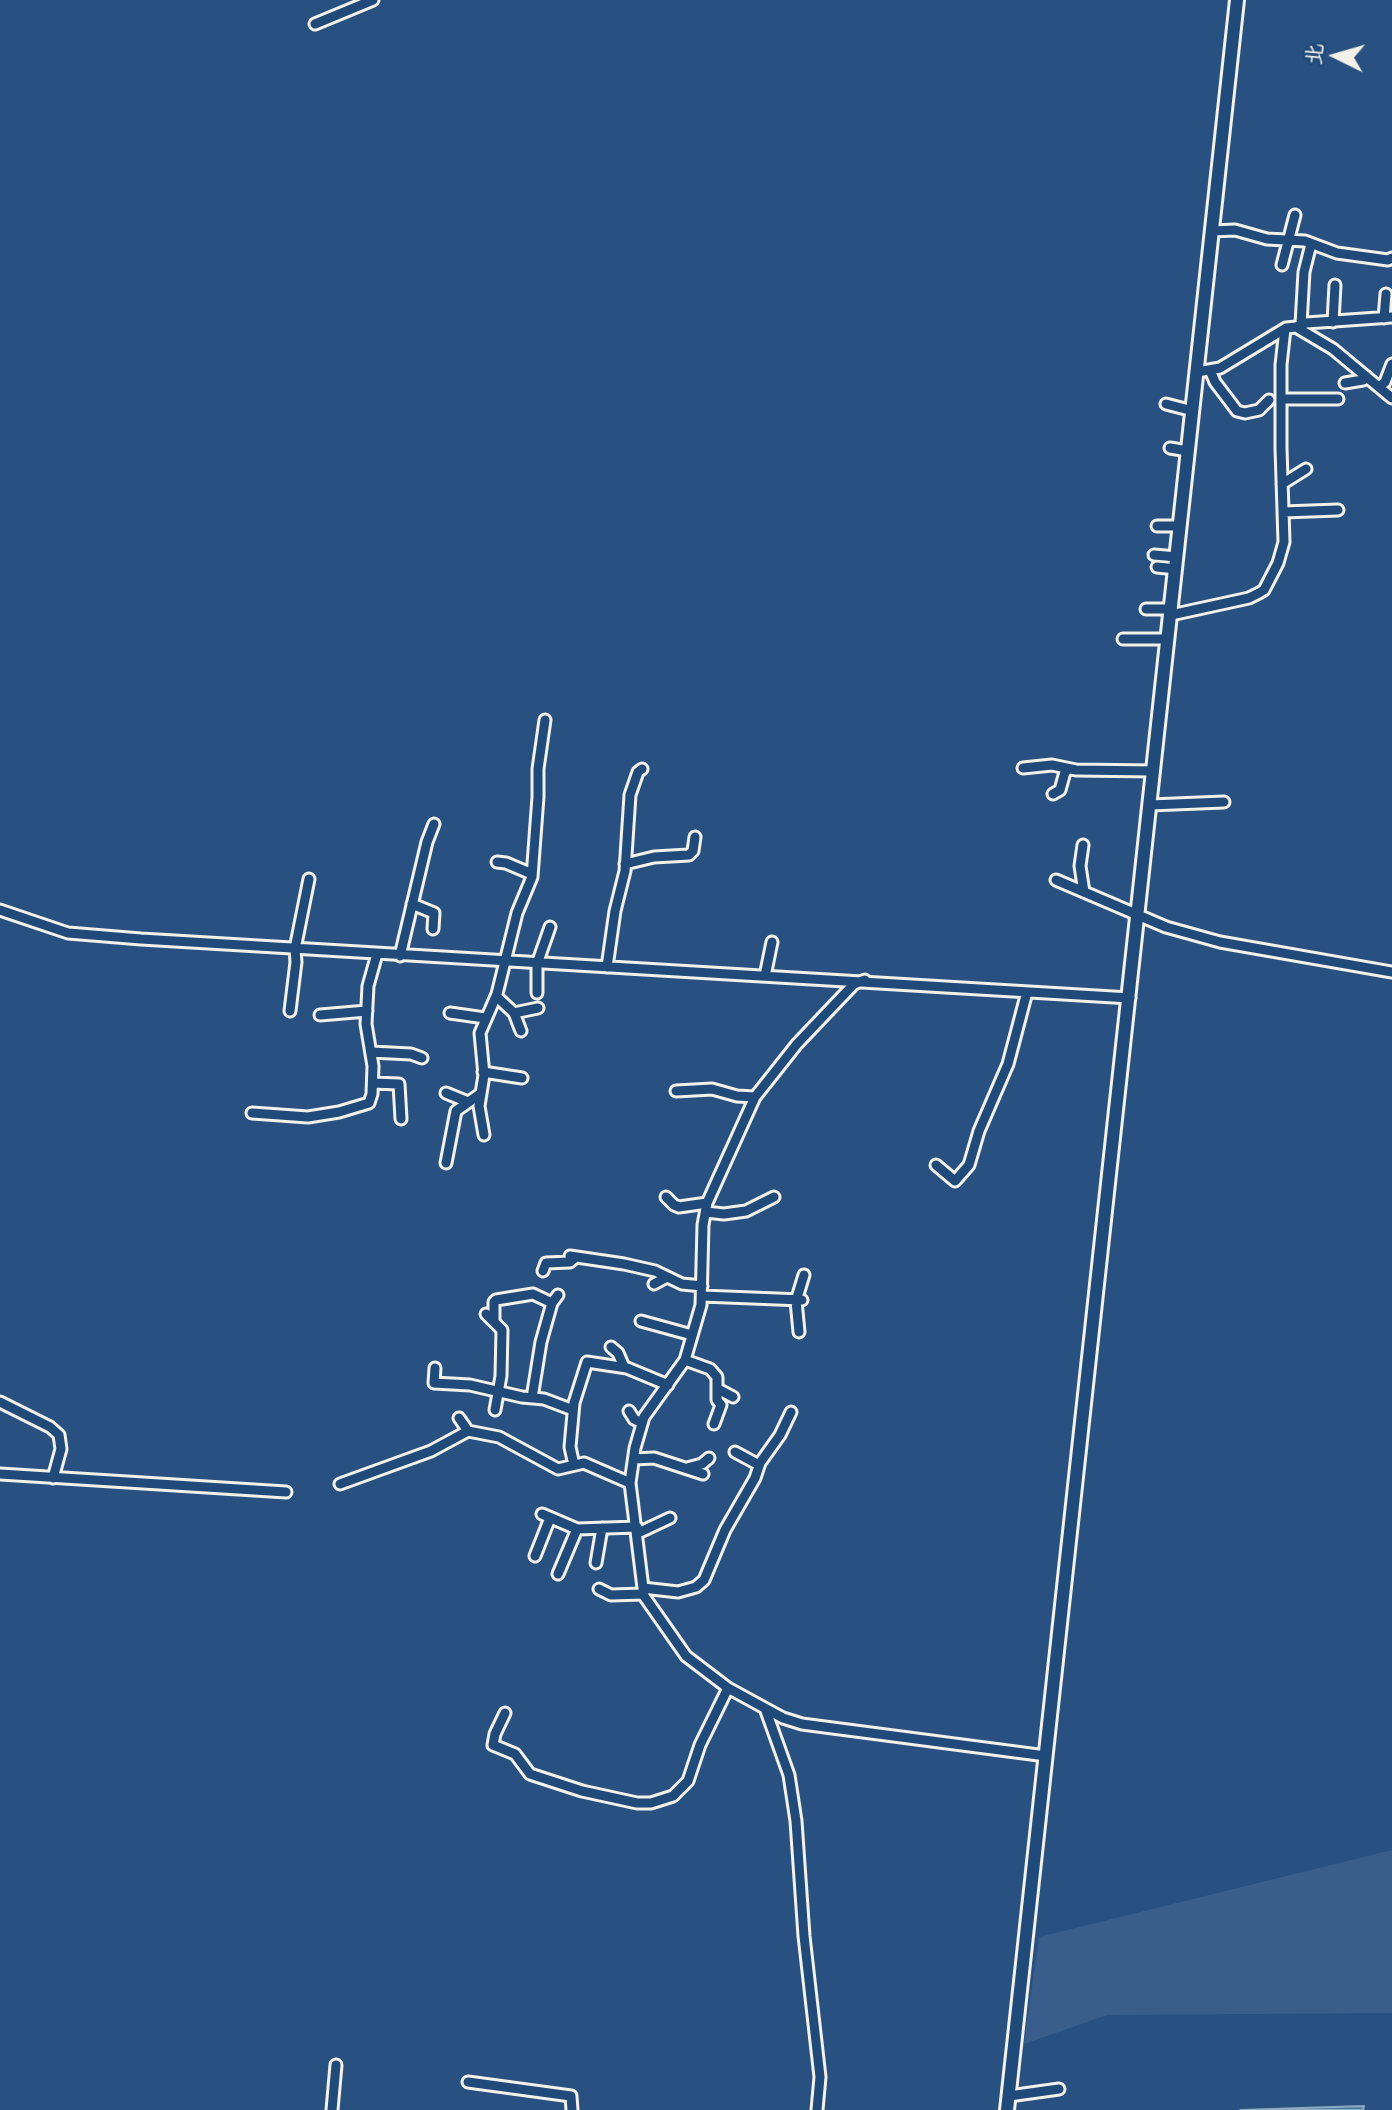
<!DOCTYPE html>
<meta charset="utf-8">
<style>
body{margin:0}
#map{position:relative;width:1392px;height:2110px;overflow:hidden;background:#285181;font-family:"Playpen Sans","LXGW WenKai TC",sans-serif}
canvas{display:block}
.north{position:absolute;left:1296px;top:16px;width:80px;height:80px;-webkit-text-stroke:6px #1f4a7a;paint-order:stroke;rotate:275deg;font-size:22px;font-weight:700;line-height:32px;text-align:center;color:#f4f1e8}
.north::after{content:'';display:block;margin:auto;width:28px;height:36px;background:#f4f1e8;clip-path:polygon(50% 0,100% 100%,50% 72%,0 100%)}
</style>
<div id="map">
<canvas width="1392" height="2110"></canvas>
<div class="north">北</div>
</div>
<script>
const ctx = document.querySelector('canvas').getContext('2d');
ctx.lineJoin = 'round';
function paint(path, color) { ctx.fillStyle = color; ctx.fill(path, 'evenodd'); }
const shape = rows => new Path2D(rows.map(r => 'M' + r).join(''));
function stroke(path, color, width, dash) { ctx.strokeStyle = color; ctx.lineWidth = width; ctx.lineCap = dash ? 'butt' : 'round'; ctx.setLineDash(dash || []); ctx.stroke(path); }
const built = shape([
 [1392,1850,1392,2013,1107,2015,1024,2044,1039,1937]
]);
const water = shape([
 [1364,2106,1363,2110,1240,2110,1364,2106]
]);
const street = shape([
 [315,24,373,0],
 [1212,231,1235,230,1267,239,1305,241,1337,253,1388,260,1392,258],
 [1282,265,1295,215],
 [1384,318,1386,294],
 [1333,322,1335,285],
 [1301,324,1304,272,1311,244],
 [1296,327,1306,323,1392,317],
 [1210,370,1215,382,1237,411,1245,413,1259,410,1269,400],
 [1197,372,1220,368,1286,328,1296,327,1333,349,1392,398],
 [1345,383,1363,380,1366,376],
 [1379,387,1385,382,1392,364],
 [1282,399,1338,399],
 [1166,404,1193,411],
 [1170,448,1188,451],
 [1282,484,1306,469],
 [1283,512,1338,510],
 [1157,526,1180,526],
 [1154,555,1177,557],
 [1157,567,1176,569],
 [1146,609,1171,609],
 [1171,615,1249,598,1259,593,1264,590,1278,563,1284,542,1281,448,1281,365,1285,329],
 [1123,639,1168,639],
 [1023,768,1052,765,1076,770,1154,771],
 [1053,794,1060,790,1065,772,1069,769],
 [1150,805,1224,802],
 [1083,845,1080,866,1084,892],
 [497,862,506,863,532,874],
 [625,864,654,857,689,855,693,851,695,837],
 [1056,880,1166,927,1220,942,1392,972],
 [412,904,434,913,433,929],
 [0,910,68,933,141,939,1130,998],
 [400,956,427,842,434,824],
 [607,967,615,911,625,871,630,795,638,772,642,769],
 [765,976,772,942],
 [865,980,854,984,797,1044,755,1097,707,1203,703,1225,701,1305,685,1360,644,1417,635,1448,630,1483,644,1596,686,1656,728,1688,783,1718,802,1724,1046,1756],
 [537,993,537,964,550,927],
 [496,996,514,1013,538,1008],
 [290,1011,296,962,295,949,309,879],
 [450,1013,485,1018],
 [514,1013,521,1031],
 [320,1015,367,1011],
 [371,1052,411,1054,422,1058],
 [483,1072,522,1078],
 [373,1083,399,1084,401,1119],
 [676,1091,712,1089,737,1096,755,1097],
 [446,1093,468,1102],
 [252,1113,308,1117,339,1112,369,1103,372,1094,373,1066,366,1024,368,986,377,954],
 [484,1135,479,1106,484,1075,480,1033,497,994,517,913,532,877,538,797,538,769,545,720],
 [446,1163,456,1111,480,1094],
 [936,1165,955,1181,969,1165,979,1131,1008,1064,1027,992],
 [666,1197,674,1205,679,1207,707,1203],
 [706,1212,724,1214,746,1211,774,1197],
 [570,1256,624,1264,655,1271,682,1284,702,1286],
 [543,1271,546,1263,570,1262,576,1257],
 [654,1284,667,1277],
 [702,1296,802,1300],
 [486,1314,502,1330,501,1376,495,1410],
 [494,1321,494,1302,496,1300,533,1294,552,1303],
 [641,1321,692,1335],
 [799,1332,796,1301,804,1275],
 [611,1347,618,1353,624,1367],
 [685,1360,710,1369,717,1377,717,1400,721,1405,714,1424],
 [435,1368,434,1383,470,1385,522,1397,544,1399,573,1410],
 [718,1389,733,1397],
 [532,1398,541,1342,552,1303,558,1295],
 [0,1402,50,1427,59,1435,61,1449,53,1478],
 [629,1411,634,1419,642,1423],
 [459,1418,468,1431,499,1437,558,1469,584,1463,630,1483],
 [735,1452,759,1465],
 [634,1459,654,1458,703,1474],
 [574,1465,570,1447,574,1403,587,1362,627,1368,668,1385],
 [687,1468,702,1464,709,1458],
 [0,1474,286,1492],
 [340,1484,431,1451,468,1431],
 [542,1514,577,1529,637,1527],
 [638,1533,670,1518],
 [535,1556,550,1518],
 [596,1563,602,1528],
 [558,1574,577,1529],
 [643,1588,678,1592,696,1587,704,1580,725,1530,755,1478,760,1463,780,1435,791,1412],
 [599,1589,611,1595,643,1594],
 [766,1711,789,1775,796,1821,804,1936,820,2077,817,2110],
 [505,1713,495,1734,493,1745,515,1754,530,1774,582,1791,637,1803,651,1803,673,1796,688,1781,700,1745,728,1688],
 [468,2082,571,2096,572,2110],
 [1009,2096,1059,2089],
 [332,2110,336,2065]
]);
const secondary = shape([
 [1007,2110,1237,0]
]);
paint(built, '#395e8c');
paint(water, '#477da4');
stroke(water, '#8cabbf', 2);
stroke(street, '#f4f1e8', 15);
stroke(secondary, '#f4f1e8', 18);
stroke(street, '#1f4a7a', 9);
stroke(secondary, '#1f4a7a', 12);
</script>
